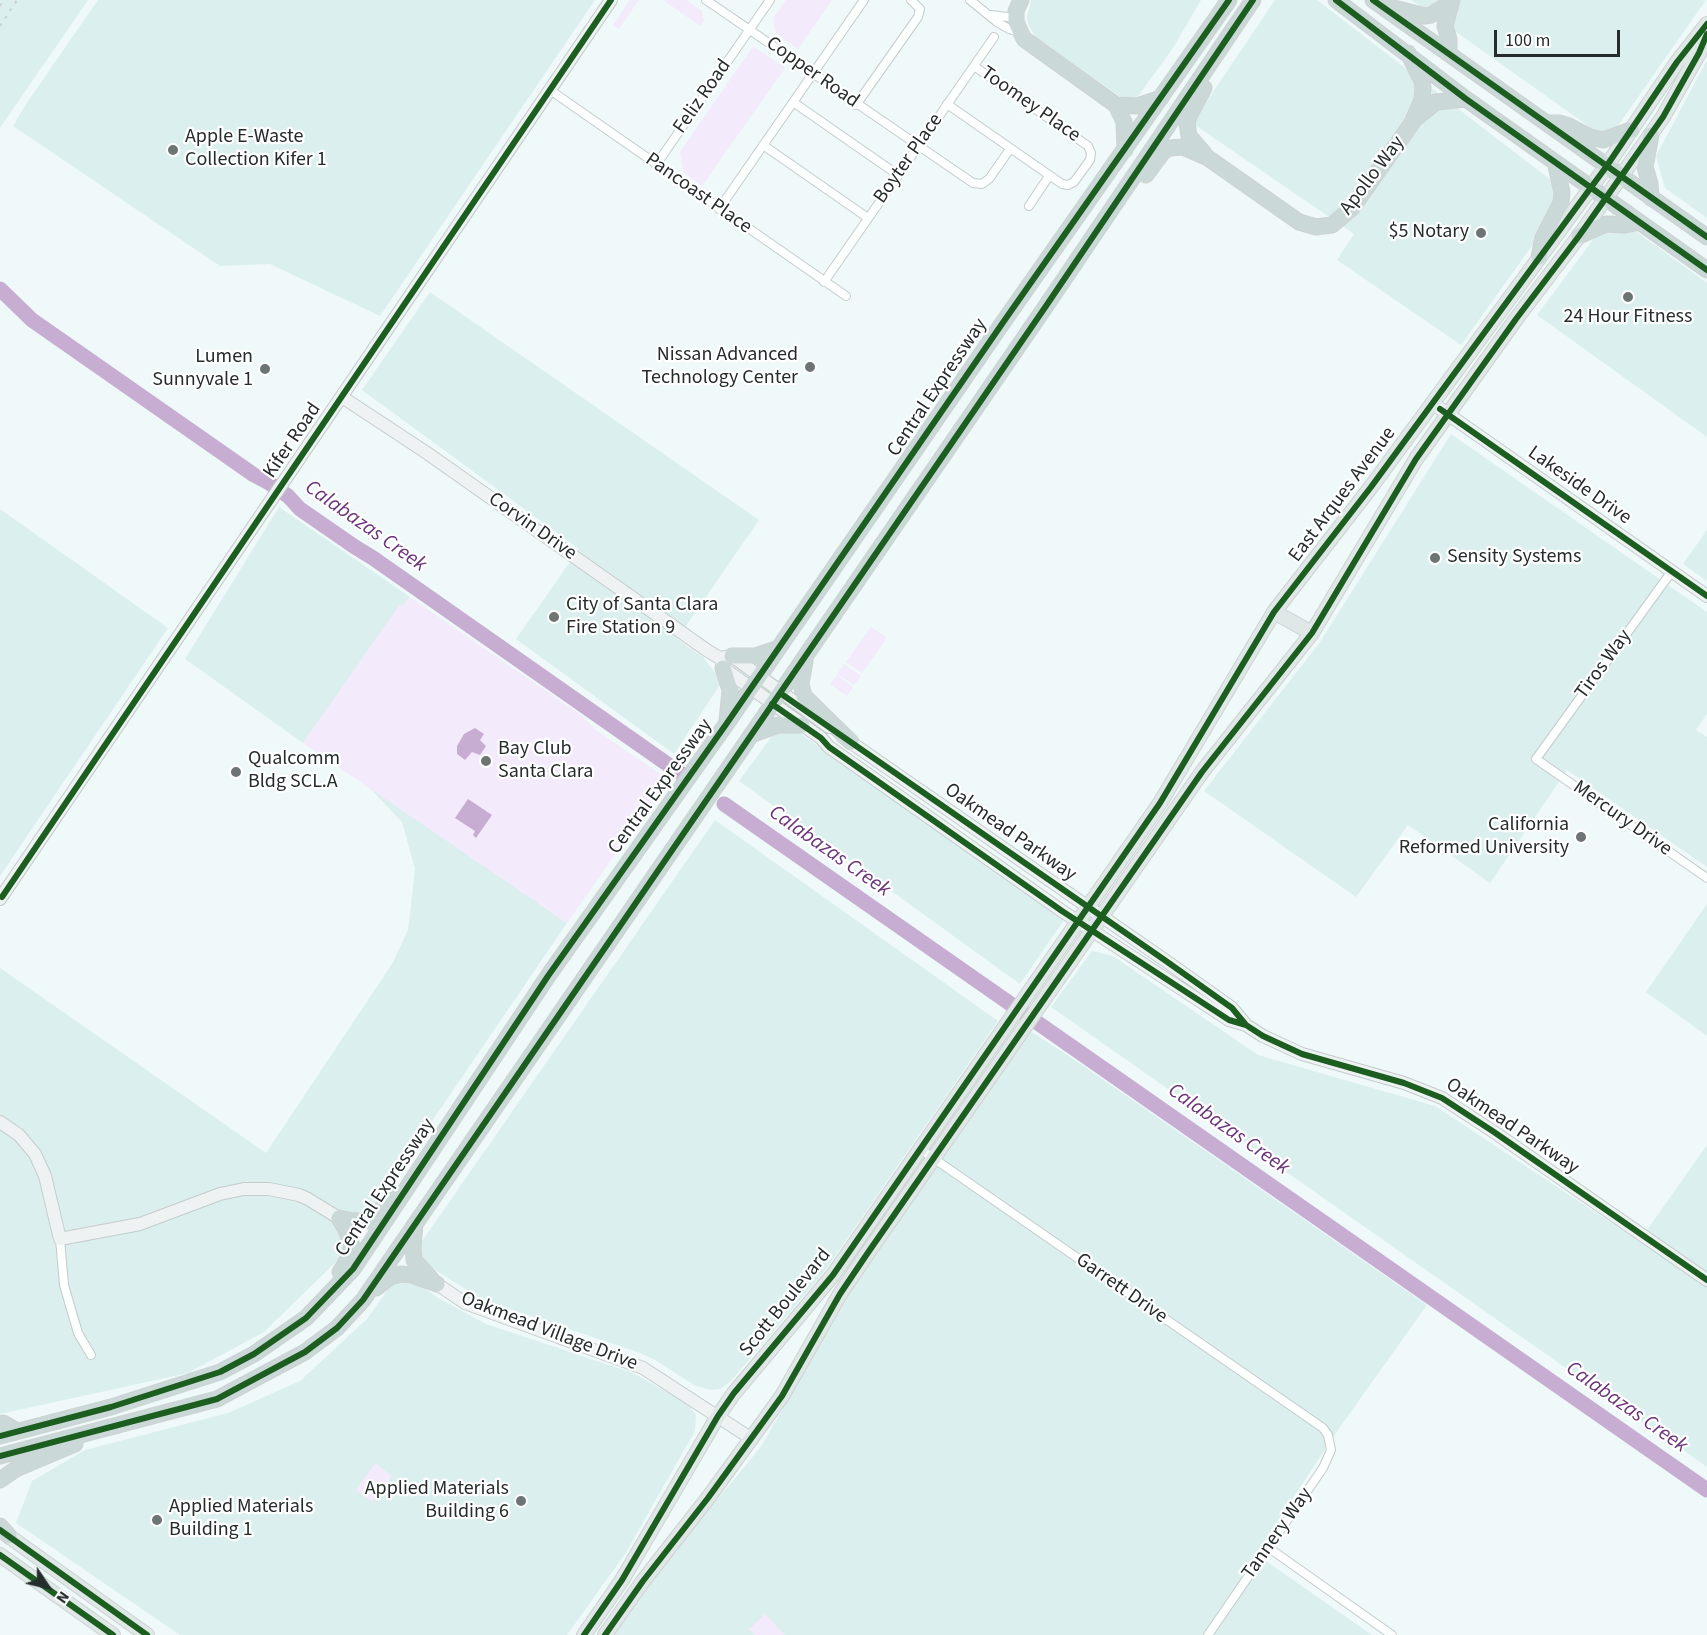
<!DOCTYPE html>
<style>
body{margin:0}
#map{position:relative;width:1707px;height:1635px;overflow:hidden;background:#eff9f9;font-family:"Source Sans 3",sans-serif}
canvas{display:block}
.north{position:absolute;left:18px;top:1557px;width:60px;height:60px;-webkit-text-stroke:4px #fff;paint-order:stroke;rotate:125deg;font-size:16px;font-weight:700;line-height:24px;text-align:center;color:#252c2c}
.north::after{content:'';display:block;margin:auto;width:21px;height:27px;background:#252c2c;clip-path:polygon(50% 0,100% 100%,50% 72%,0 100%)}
.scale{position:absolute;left:1494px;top:30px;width:126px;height:27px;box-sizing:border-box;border:3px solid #252c2c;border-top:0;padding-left:8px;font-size:18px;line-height:21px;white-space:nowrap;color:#252c2c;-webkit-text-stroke:4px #fff;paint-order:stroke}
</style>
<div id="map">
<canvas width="1707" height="1635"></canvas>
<div class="north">N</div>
<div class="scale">100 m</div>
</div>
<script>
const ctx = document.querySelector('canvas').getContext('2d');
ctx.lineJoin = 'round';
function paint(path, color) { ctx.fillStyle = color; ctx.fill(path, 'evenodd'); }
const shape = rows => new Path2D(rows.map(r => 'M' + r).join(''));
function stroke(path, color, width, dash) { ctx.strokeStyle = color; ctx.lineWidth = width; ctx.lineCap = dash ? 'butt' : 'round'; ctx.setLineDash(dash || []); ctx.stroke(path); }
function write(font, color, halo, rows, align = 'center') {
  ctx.font = font + ' "Source Sans 3",sans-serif'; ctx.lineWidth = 4.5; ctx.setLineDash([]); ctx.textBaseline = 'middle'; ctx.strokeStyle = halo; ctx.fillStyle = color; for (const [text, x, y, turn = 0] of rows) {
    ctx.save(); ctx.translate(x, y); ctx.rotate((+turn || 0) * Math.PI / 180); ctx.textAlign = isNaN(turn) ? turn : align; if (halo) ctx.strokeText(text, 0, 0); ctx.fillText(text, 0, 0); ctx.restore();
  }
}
const built = shape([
 [0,0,88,0,0,128],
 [98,0,595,0,380,316,270,264,220,266,13,126,26,104],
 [1031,0,1201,0,1173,48,1139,95,1134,99,1128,99,1121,97,1036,38,1029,26,1027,17],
 [1275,0,1317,0,1569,194,1461,345,1337,260,1354,234,1192,123],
 [1411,0,1706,0,1608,140],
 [1707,60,1707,218,1665,188,1656,156],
 [1612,214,1707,283,1707,437,1537,315],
 [430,292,759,520,677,639,703,657,722,682,674,754,516,639,579,549,362,390],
 [1451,434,1707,612,1707,714,1696,730,1707,737,1707,867,1567,770,1490,883,1408,825,1356,897,1204,791,1320,642],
 [279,507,410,597,403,606,401,605,303,743,185,659],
 [0,509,168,628,0,876],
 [1707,530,1707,581,1683,564],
 [783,721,1064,920,1020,984,739,781],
 [366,784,567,923,336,1262,264,1332,188,1373,0,1414,0,968,266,1153,392,964,408,930,415,869,402,822],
 [715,820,998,1021,824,1272,730,1382,720,1389,710,1390,694,1385,655,1360,640,1353,483,1300,427,1265,420,1252,420,1244],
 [1707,904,1707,1036,1646,992],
 [1092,951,1113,956,1258,1055,1435,1106,1707,1286,1707,1467,1051,1007],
 [1030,1031,1072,1058,1427,1305,1340,1427,1256,1554,1372,1635,612,1635,649,1582,760,1448,860,1276],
 [1707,1145,1707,1272,1647,1230],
 [414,1281,440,1299,486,1324,633,1373,687,1403,696,1415,695,1431,625,1554,567,1635,180,1635,16,1523,32,1481,85,1450,228,1413,300,1381,367,1319,393,1282]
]);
const green = shape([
 [630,0,639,0,619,29,613,25],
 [663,0,686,0,702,11,704,21,700,26],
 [786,0,832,0,798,49,776,33,773,18],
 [753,46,785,68,702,186,684,173,680,152],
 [410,597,581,715,597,731,668,779,567,923,303,743,400,604,403,606],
 [871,627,887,638,862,673,846,662],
 [844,664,861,676,854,685,837,674],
 [837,675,853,687,847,696,830,684],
 [375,1463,392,1476,372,1502,356,1490],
 [765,1614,785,1635,755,1635,749,1629]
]);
const water = shape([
 [475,728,484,734,480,740,486,746,480,755,472,752,465,760,457,754,457,746,464,734],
 [468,799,492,815,476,838,473,835,475,831,455,818]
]);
const river = shape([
 [0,289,32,320,254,475,269,483,288,496,300,509,355,547,373,558,680,773],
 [724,804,1707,1490]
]);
const street = shape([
 [706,0,973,183,982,184,989,179,1010,149],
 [970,0,997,22,1009,29,1019,32],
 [991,15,1016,18],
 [550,90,846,296],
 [793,102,898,175],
 [947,104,1062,184,1068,185,1074,182,1090,160,1091,153,1088,146,974,66],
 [856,105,918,17,920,9,911,0],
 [763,145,868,218],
 [656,165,770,0],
 [1029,206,1049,176],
 [719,209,864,0],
 [824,282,994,37],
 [1672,571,1536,759,1707,878],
 [920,1149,1323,1428,1328,1435,1331,1450,1323,1468,1208,1635],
 [60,1239,64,1285,78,1333,91,1355],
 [1269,1548,1392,1635]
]);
const secondary = shape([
 [342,397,427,453,708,651,720,658,732,656,829,727],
 [1432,403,1707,596],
 [722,665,723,668,821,738,829,747,1062,911,1229,1020,1246,1025],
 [843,737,1166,961,1232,1008,1246,1025,1263,1036,1302,1054,1404,1083,1442,1098,1494,1132,1707,1280],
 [0,899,611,0],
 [0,1122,19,1135,35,1154,45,1176,60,1239,140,1224,220,1194,244,1189,269,1189,299,1195,308,1199,339,1218],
 [437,1284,465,1303,643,1368,752,1439]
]);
const primary = shape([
 [1274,612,1312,633],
 [0,1530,147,1635],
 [0,1555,113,1635],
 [584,1635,622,1580,718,1416,734,1393,833,1275,1160,803,1274,612,1371,487,1606,167,1677,62,1707,24],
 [605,1635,643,1581,708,1498,782,1396,840,1294,867,1254,1202,772,1312,633,1416,459,1516,319,1579,236,1663,117,1699,53,1707,34]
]);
const highway = shape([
 [1021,0,1016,11,1016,22,1024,39,1116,105],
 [1336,0,1466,99,1707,270],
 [1373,0,1707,237],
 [1386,6,1425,16,1431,15,1450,3],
 [1449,54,1449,39,1445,26,1452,0],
 [1204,88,1189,116,1187,123,1189,136,1204,153],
 [1116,105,1124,122,1125,150],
 [1116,105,1137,106,1161,98],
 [1416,118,1436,102,1466,99],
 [1547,123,1559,123,1569,126,1590,137,1603,140,1631,130],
 [1146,175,1163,152,1169,148,1183,147,1208,158,1299,222,1316,227,1332,225,1352,208,1412,123,1422,100,1423,87,1422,81,1408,53],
 [1651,198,1650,184,1645,167,1651,135],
 [1579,236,1606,224,1625,225,1639,222],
 [1539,257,1543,238,1561,203,1562,192,1555,162],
 [732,656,755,656,779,648],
 [805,661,801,684,804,696,851,742],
 [723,668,730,690,727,721],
 [751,735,778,725,802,725],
 [339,1218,346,1230,352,1246,349,1257,340,1272],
 [339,1218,352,1221,368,1221,376,1216,393,1194],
 [415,1224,413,1247,414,1260,432,1280],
 [376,1288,390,1277,401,1274,412,1275,437,1284],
 [0,1424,3,1423,17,1431],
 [0,1436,111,1407,220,1372,254,1354,306,1318,353,1269,548,976,727,723,1004,321,1229,0],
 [0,1456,217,1399,305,1352,337,1328,363,1300,1046,306,1253,0],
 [0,1480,16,1469,75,1444],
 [0,1526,9,1536]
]);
const rail = shape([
 [0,6,4,0],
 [0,26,17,0]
]);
const cycleway = shape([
 [1336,0,1466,99,1707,270],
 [1373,0,1707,237],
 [1440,409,1707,596],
 [780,693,1166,961,1232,1008,1246,1025,1263,1036,1302,1054,1404,1083,1442,1098,1494,1132,1707,1280],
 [772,704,821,738,829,747,1062,911,1229,1020,1246,1025],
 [2,897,611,0],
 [0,1436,111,1407,220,1372,254,1354,306,1318,353,1269,548,976,727,723,1004,321,1229,0],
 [0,1456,217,1399,305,1352,337,1328,363,1300,1046,306,1253,0],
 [0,1530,147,1635],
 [0,1555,113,1635],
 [584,1635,622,1580,718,1416,734,1393,833,1275,1160,803,1274,612,1371,487,1606,167,1677,62,1707,24],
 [605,1635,643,1581,708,1498,782,1396,840,1294,867,1254,1202,772,1312,633,1416,459,1516,319,1579,236,1663,117,1699,53,1707,34]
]);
const markers = [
 [173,150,6,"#6c7474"],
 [1481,233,6,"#6c7474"],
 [1628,297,6,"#6c7474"],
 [810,367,6,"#6c7474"],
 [265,369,6,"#6c7474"],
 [1435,558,6,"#6c7474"],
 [554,617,6,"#6c7474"],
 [486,761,6,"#6c7474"],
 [236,772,6,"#6c7474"],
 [1581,837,6,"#6c7474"],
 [521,1501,6,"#6c7474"],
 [157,1520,6,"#6c7474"]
];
const streetNames = [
 ["Copper Road",812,73,35],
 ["Feliz Road",703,97,-55],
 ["Toomey Place",1030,105,35],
 ["Boyter Place",909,159,-55],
 ["Apollo Way",1373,176,-53],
 ["Pancoast Place",698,194,35],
 ["Central Expressway",938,388,-56],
 ["Kifer Road",293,441,-56],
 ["Lakeside Drive",1579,486,35],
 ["East Arques Avenue",1343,495,-53],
 ["Corvin Drive",532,527,35],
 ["Tiros Way",1604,665,-54],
 ["Central Expressway",661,787,-54],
 ["Mercury Drive",1622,819,35],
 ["Oakmead Parkway",1010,833,35],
 ["Oakmead Parkway",1512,1127,34],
 ["Central Expressway",386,1188,-56],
 ["Garrett Drive",1121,1289,35],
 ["Scott Boulevard",786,1303,-51],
 ["Oakmead Village Drive",549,1332,21],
 ["Tannery Way",1278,1534,-55]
];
const poiNames = [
 ["Apple E-Waste",185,138],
 ["Collection Kifer 1",185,161],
 ["$5 Notary",1469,233,"right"],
 ["24 Hour Fitness",1628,318,"center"],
 ["Nissan Advanced",798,356,"right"],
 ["Technology Center",798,379,"right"],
 ["Lumen",253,358,"right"],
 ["Sunnyvale 1",253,381,"right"],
 ["Sensity Systems",1447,558],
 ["City of Santa Clara",566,606],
 ["Fire Station 9",566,629],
 ["Bay Club",498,750],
 ["Santa Clara",498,773],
 ["Qualcomm",248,760],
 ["Bldg SCL.A",248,783],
 ["California",1569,826,"right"],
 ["Reformed University",1569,849,"right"],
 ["Applied Materials",509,1490,"right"],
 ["Building 6",509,1513,"right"],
 ["Applied Materials",169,1508],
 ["Building 1",169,1531]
];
const waterNames = [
 ["Calabazas Creek",365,527,35],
 ["Calabazas Creek",829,852,35],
 ["Calabazas Creek",1228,1130,35],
 ["Calabazas Creek",1626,1408,35]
];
paint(built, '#dbefef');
paint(green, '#f3eafb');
paint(water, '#c8add3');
stroke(river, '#c8add3', 15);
stroke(street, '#c4cbcb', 10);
stroke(secondary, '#c4cbcb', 14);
stroke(primary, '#ced2d2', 16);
stroke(highway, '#ced2d2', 17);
stroke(street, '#fdfefe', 8);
stroke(secondary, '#eef2f2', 12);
stroke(primary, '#dfe7e7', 14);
stroke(highway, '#cbd8d8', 15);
stroke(rail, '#ced0d0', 2, [3, 6]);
stroke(cycleway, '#1b5e20', 6);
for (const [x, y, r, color] of markers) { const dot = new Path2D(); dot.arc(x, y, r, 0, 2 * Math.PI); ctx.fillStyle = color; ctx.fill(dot); stroke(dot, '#fff', 2); }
write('20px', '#252c2c', '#fff', streetNames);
write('20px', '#252c2c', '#fff', poiNames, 'left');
write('italic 21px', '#6c3579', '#fff', waterNames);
</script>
